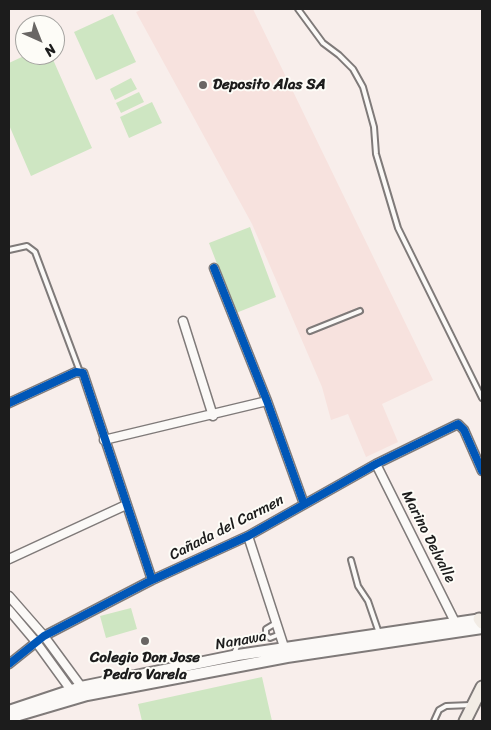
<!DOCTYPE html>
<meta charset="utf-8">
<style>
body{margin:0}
#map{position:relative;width:491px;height:730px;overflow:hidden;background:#f8eeeb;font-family:Sriracha,sans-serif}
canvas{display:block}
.frame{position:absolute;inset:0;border:10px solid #1c1c1c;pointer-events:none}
.north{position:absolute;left:15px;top:15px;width:50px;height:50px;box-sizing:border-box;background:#fdfcf7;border:1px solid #a3a29f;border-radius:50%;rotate:136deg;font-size:14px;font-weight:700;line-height:20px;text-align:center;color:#1c1c1c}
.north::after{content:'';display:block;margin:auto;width:18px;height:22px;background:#696664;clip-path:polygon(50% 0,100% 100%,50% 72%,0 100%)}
</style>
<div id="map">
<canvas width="491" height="730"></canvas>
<div class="frame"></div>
<div class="north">N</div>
</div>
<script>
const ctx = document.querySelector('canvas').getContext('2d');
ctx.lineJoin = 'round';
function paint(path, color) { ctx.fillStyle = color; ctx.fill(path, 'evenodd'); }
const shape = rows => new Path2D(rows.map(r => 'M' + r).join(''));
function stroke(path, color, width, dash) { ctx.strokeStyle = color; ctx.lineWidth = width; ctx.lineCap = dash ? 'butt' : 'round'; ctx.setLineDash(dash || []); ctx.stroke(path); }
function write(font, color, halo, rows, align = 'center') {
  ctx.font = font + ' Sriracha,sans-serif'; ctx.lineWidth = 4; ctx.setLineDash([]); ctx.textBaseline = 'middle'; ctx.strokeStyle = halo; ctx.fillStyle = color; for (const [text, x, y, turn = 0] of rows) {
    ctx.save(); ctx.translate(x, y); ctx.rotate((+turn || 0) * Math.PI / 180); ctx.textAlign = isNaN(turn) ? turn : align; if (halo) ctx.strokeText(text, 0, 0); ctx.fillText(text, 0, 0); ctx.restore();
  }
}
const built = shape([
 [143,9,253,9,433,380,382,404,398,442,366,457,348,414,331,420,322,387,252,224,136,12]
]);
const green = shape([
 [113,14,136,62,96,80,74,32],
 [26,55,51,55,92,148,31,176,9,125,9,63],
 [131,78,137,89,115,100,110,89],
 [139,92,144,102,121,113,116,103],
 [152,102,162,123,129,138,120,117],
 [250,227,276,297,236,313,209,243],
 [131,608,137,629,106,638,100,616],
 [262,677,272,721,142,721,138,704]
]);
const service = shape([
 [298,9,323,43,339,55,353,69,363,87,374,127,376,154,398,228,482,398],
 [9,250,27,246,35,252,80,372],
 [310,331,360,311],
 [351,560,358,586,368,601,379,633],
 [276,623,266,629,266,635,270,638,280,634],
 [233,656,238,644,266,635],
 [434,721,439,710,446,706,471,705]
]);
const minor = shape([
 [214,268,267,401,304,504],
 [183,321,213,416],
 [9,403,76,372,83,373,152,580],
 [104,440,267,401],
 [376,464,455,622],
 [248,536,286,653],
 [9,559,126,505],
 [9,596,44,636,83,689],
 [9,610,36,642,73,693],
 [9,664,44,636,152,580,248,536,376,464,458,424,464,430,482,471]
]);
const secondary = shape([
 [9,711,81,687,238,655,482,619],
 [9,718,87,695,287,657,482,628]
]);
const primary = shape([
 [479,619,482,623],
 [465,721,482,687]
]);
const cycleway = shape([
 [214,268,267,401,304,504],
 [9,403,76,372,83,373,152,580],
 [9,664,44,636,152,580,248,536,376,464,458,424,464,430,482,471]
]);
const markers = [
 [203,85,5,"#696664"],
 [145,641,5,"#696664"]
];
const poiNames = [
 ["Deposito Alas SA",213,85],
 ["Colegio Don Jose",145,658,"center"],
 ["Pedro Varela",145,675,"center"]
];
const streetNames = [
 ["Cañada del Carmen",227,528,-27],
 ["Marino Delvalle",428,537,63],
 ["Nanawa",241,641,-10]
];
paint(built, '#f7e2de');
paint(green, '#cee6c2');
stroke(service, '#7f7a79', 8);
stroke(minor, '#7f7a79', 11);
stroke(secondary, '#7f7a79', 14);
stroke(primary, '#7f7a79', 15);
stroke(service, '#fbf9f7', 4);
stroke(minor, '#fbf9f7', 8);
stroke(secondary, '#fbf9f7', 10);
stroke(primary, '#f2ece5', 11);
stroke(cycleway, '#0057b8', 8);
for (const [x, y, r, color] of markers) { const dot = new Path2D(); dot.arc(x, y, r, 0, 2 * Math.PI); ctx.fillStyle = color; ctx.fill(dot); stroke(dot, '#fdfcf7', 2); }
write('bold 15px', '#1c1c1c', '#fdfcf7', poiNames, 'left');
write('15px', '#1c1c1c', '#fdfcf7', streetNames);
</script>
